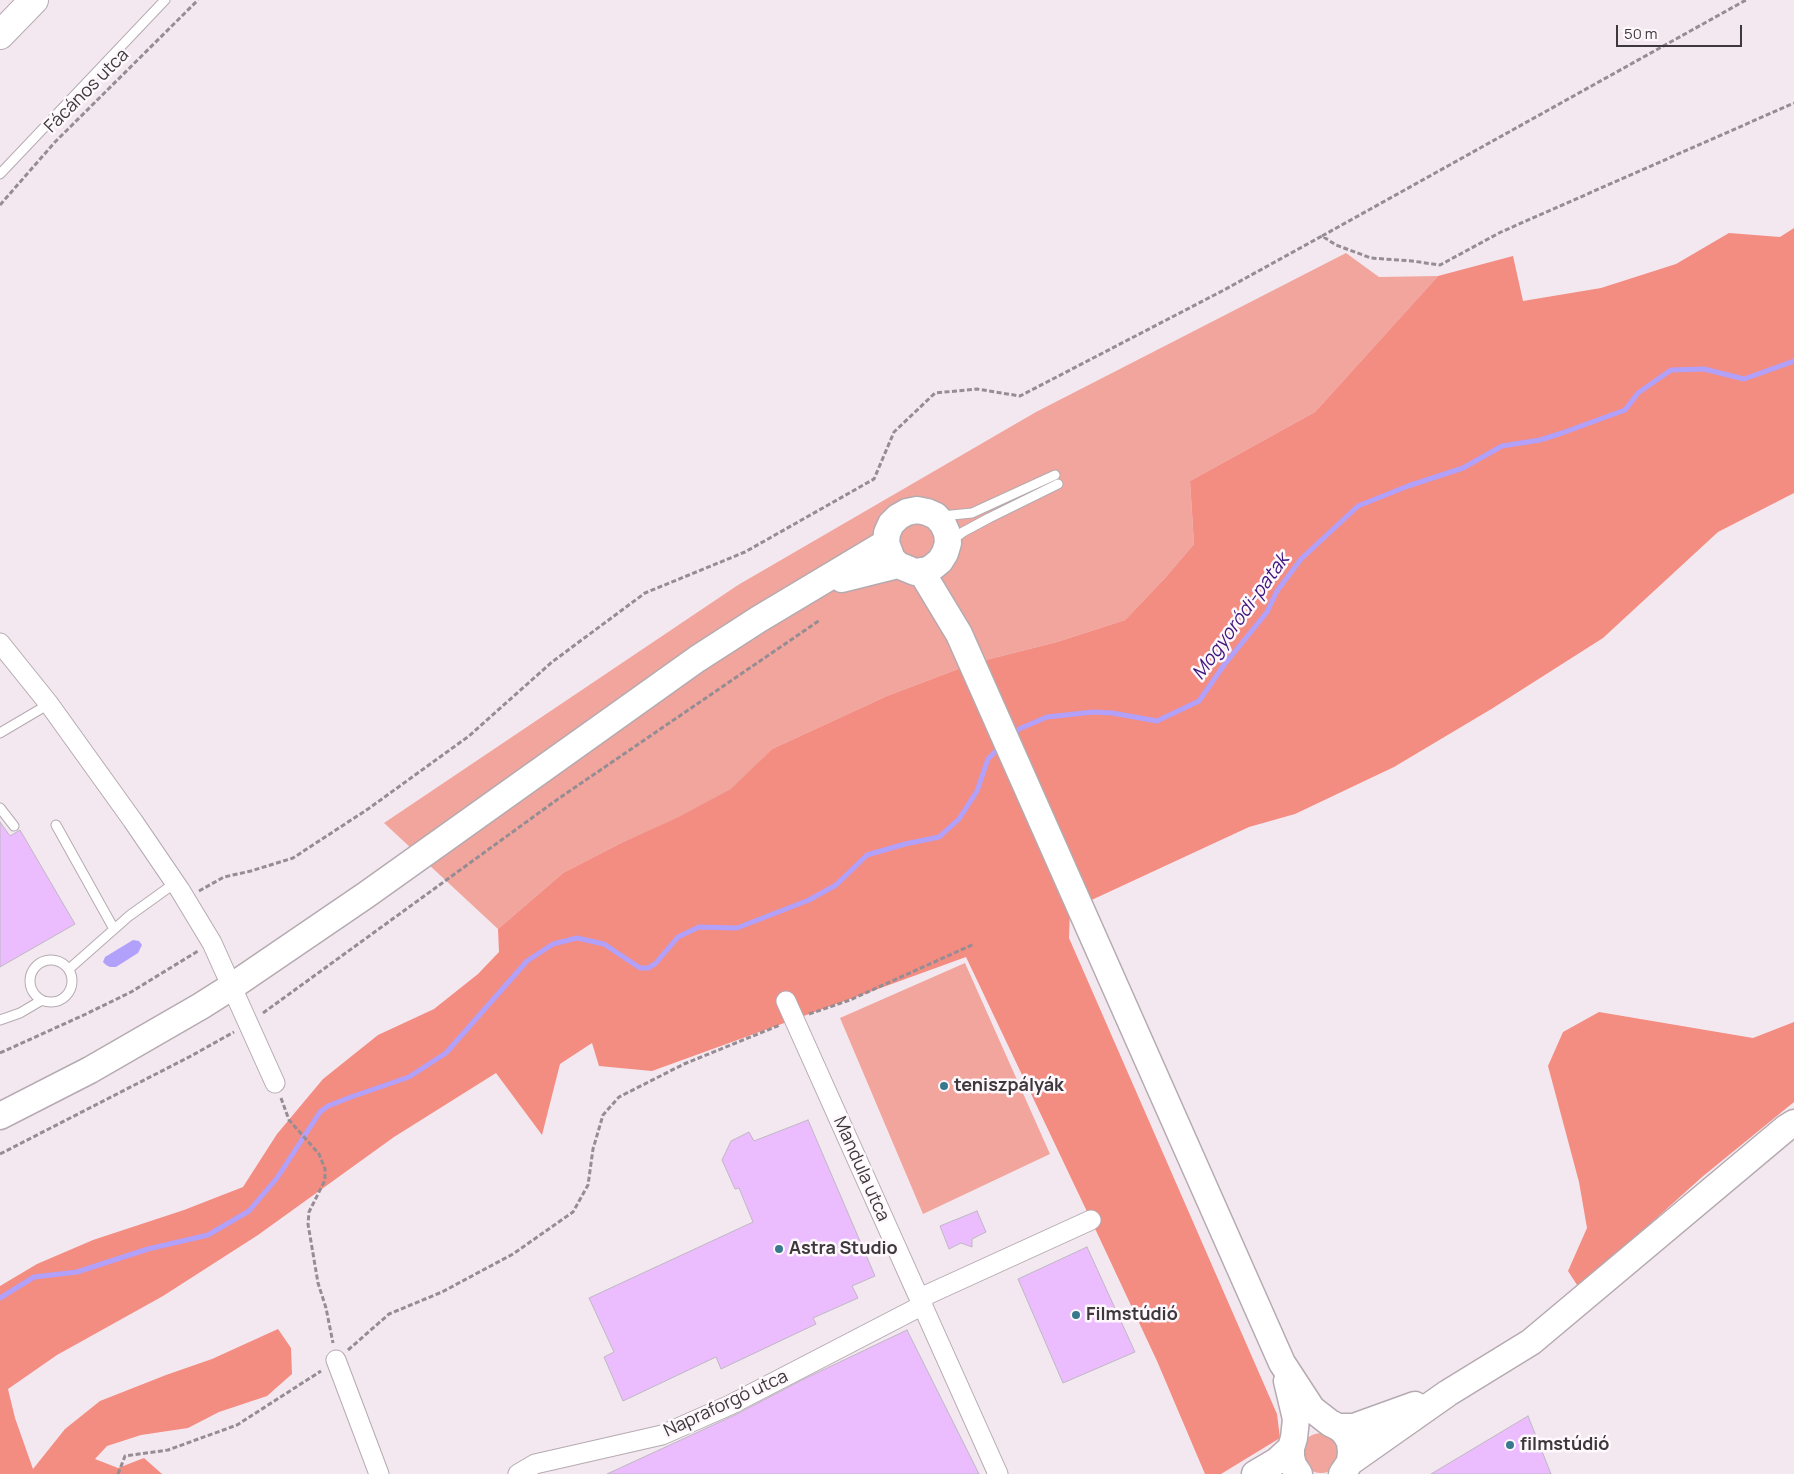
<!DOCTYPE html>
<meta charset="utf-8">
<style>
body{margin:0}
#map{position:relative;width:1794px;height:1474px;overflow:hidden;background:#f4e8f0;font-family:Manrope,sans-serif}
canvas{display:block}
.scale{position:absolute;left:1616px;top:25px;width:126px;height:22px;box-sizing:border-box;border:2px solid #3c383b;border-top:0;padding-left:6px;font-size:15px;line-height:18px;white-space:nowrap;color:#3c383b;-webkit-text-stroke:4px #fef7fc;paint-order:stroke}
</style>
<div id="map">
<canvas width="1794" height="1474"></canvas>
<div class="scale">50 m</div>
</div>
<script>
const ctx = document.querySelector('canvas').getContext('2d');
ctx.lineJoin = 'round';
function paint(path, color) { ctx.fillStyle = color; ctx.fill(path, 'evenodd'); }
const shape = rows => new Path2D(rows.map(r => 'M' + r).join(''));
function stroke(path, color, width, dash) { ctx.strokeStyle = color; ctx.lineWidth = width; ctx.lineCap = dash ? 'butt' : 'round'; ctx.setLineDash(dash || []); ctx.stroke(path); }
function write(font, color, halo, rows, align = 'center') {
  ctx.font = font + ' Manrope,sans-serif'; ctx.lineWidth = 5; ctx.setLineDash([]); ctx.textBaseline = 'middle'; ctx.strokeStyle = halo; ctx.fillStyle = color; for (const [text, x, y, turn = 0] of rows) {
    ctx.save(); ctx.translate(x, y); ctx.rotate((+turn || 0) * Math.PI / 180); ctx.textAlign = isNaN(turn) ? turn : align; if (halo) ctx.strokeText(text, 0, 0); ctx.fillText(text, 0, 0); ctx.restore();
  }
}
const green = shape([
 [1346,253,1379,277,1438,276,1315,412,1190,481,1194,544,1165,578,1125,620,1057,642,974,663,887,696,772,749,732,789,677,819,621,843,563,873,498,929,384,823,738,585,1036,412],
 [965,963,1050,1154,923,1214,840,1018],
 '1301 1453a20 20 0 1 1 40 0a20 20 0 1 1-40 0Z'
]);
const forest = shape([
 [1794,228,1794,493,1718,532,1603,638,1493,708,1394,767,1295,814,1249,827,1070,910,1069,938,1277,1414,1280,1438,1221,1474,1205,1474,1157,1361,1091,1220,966,957,652,1071,599,1066,592,1043,560,1064,542,1135,496,1073,394,1137,258,1235,163,1296,57,1355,8,1389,15,1418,33,1469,65,1429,100,1401,166,1375,212,1359,278,1329,291,1348,292,1374,267,1396,219,1412,188,1428,141,1435,107,1446,95,1459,118,1468,144,1458,162,1474,0,1474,0,1286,37,1264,93,1240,184,1210,243,1187,277,1134,323,1079,378,1035,434,1009,478,974,499,952,498,929,563,873,621,843,677,818,731,789,772,749,887,696,974,663,1057,642,1125,620,1165,578,1194,544,1190,481,1315,412,1438,276,1513,256,1523,301,1601,288,1676,264,1729,233,1780,237],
 [1599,1012,1753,1038,1794,1022,1794,1102,1702,1177,1579,1288,1568,1271,1587,1228,1579,1182,1548,1066,1563,1032]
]);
const water = shape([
 [133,940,139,941,142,945,138,953,116,967,110,967,106,965,103,962,105,957]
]);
const stream = shape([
 [1013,735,1019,729,1047,717,1093,712,1112,713,1157,721,1199,701,1224,665,1267,612,1277,591,1301,559,1358,506,1408,486,1463,468,1502,446,1540,440,1562,433,1625,410,1638,393,1671,370,1704,369,1744,379,1794,361],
 [0,1298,34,1277,77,1272,148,1249,208,1235,249,1211,277,1178,320,1112,328,1106,351,1097,409,1077,446,1053,527,961,553,944,577,938,604,944,640,968,648,968,655,964,678,937,699,927,737,928,809,900,836,885,867,855,905,844,939,837,959,819,977,791,988,759,1001,746]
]);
const building = shape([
 [0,822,10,836,20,830,75,924,0,967,0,822],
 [808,1120,875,1276,852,1286,858,1298,813,1318,816,1324,721,1369,716,1357,623,1401,604,1357,614,1352,589,1298,753,1222,739,1188,735,1189,722,1160,731,1141,749,1132,754,1141,808,1120],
 [977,1211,986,1232,972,1239,972,1247,961,1243,949,1249,940,1226,977,1211],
 [1087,1247,1135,1352,1063,1383,1018,1279,1087,1247],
 [907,1330,979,1474,607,1474,735,1415,806,1378,907,1330],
 [1528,1416,1551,1474,1431,1474,1528,1416]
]);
const path = shape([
 [0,205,55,142,198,0],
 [1322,236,1746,0],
 [199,891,224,877,251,871,293,858,368,809,469,736,552,662,645,593,745,552,874,479,894,432,935,393,977,389,1020,396,1224,290,1322,236,1336,245,1371,258,1412,261,1440,265,1501,232,1794,103],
 [263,1013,558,799,820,620],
 [809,1014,850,1000,974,944],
 [0,1053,86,1014,131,992,198,951],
 [281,1098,289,1120,319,1154,325,1169,325,1180,309,1212,308,1224,318,1283,326,1308,333,1343],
 [0,1154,191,1056,234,1032],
 [348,1350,389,1314,442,1292,513,1254,573,1212,588,1185,593,1149,603,1115,619,1097,684,1064,780,1025],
 [118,1474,125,1456,168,1450,237,1425,321,1371]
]);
const service = shape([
 [0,174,165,0],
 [942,516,972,513,1055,475],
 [952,540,963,532,989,518,1058,484],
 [0,733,49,704],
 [0,808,14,826],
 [56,825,114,929],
 '30 981a21 21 0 1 1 42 0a21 21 0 1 1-42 0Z',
 [69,969,129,916,175,883],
 [0,1020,20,1013,42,1000]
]);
const minor = shape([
 [0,643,49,704,133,821,180,890,212,943,275,1083],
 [786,1001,998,1474],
 [920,1298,1091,1220],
 [336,1360,379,1474],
 [518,1474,535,1464,662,1435,730,1405,923,1305]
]);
const secondary = shape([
 [921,571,959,634,1282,1363,1312,1409,1330,1423,1338,1427,1345,1433,1350,1442,1351,1452,1350,1462,1342,1474],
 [842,579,898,565,915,572,928,570,934,566,940,561,945,553,948,543,947,533,943,524,936,516,927,512,917,510,907,512,898,517,891,524,887,533,886,543,892,559,898,565],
 [0,1116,90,1070,201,1006,231,987,366,895,697,659,759,619,886,543],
 [1287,1381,1296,1419,1294,1438,1291,1448,1291,1457,1293,1465,1299,1474],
 [1338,1427,1354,1427,1415,1405],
 [1350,1462,1448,1393,1531,1342,1786,1128,1794,1123],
 [1255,1474,1277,1461,1291,1448]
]);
const motorway = shape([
 [0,35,34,0]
]);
const markers = [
 [944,1086,5,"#39798d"],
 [779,1249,5,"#39798d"],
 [1076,1315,5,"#39798d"],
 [1510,1445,5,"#39798d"]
];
const streetNames = [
 ["Fácános utca",87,91,-45],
 ["Mandula utca",861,1169,66],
 ["Napraforgó utca",726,1404,-25]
];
const poiNames = [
 ["teniszpályák",954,1086],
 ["Astra Studio",789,1249],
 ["Filmstúdió",1086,1315],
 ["filmstúdió",1520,1445]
];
const waterNames = [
 ["Mogyoródi-patak",1241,617,-54]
];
paint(green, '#f1a59c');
paint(forest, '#f38c81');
paint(water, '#b2a1fa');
stroke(stream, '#b2a1fa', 5);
paint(building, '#ebbdff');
stroke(building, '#beb7c1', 1);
stroke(service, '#b5aab0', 11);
stroke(minor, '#b5aab0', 21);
stroke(secondary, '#b5aab0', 29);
stroke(motorway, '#b5aab0', 30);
stroke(path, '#958d93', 3, [5, 2.5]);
stroke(service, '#fff', 9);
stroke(minor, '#fff', 19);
stroke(secondary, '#fff', 26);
stroke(motorway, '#fff', 28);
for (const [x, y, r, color] of markers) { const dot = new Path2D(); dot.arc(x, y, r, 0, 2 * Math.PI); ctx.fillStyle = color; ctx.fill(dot); stroke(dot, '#fef7fc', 2); }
write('18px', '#3c383b', '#fef7fc', streetNames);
write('bold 18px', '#3c383b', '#fef7fc', poiNames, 'left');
write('italic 19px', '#3d177e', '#fef7fc', waterNames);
</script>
